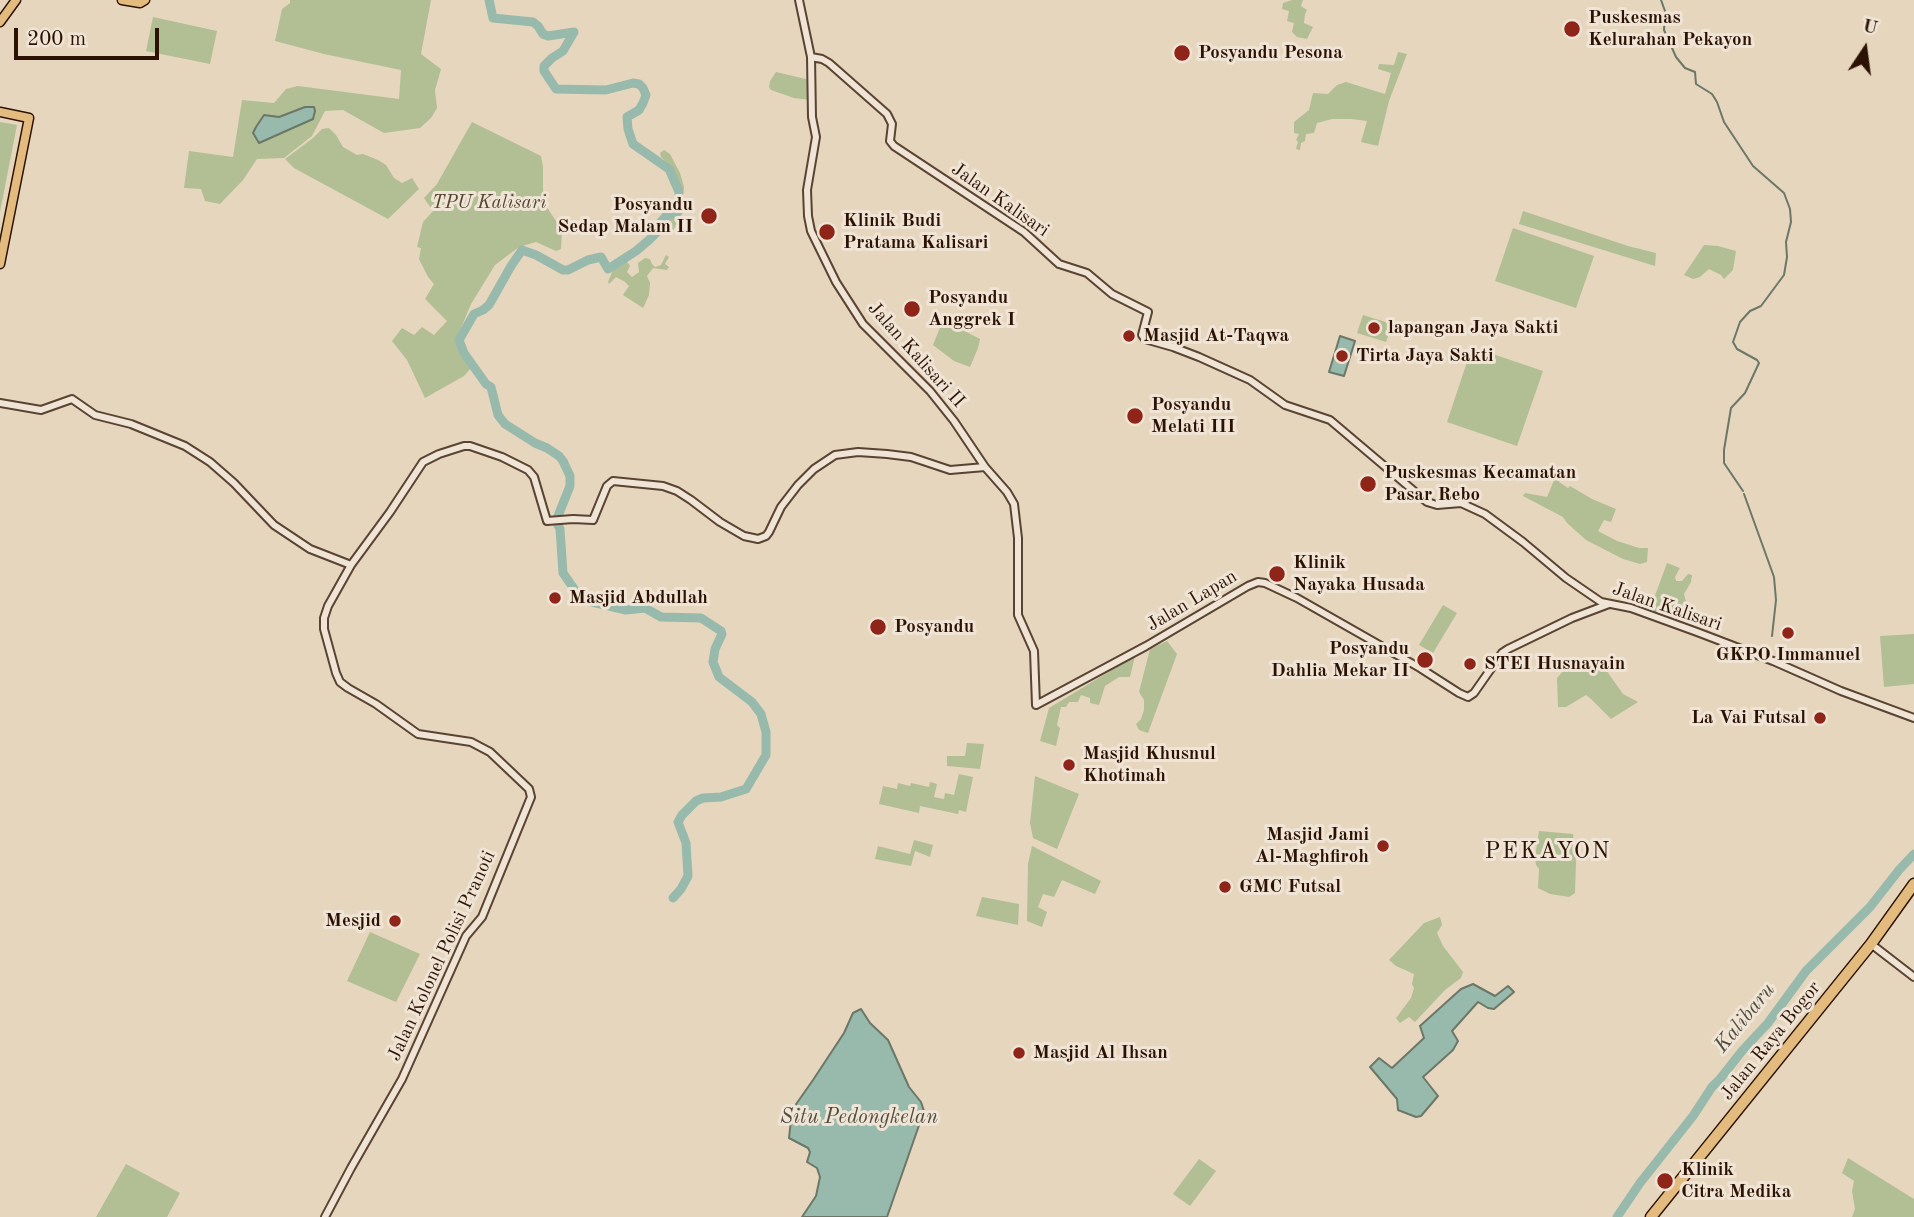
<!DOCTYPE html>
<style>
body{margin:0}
#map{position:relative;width:1914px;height:1217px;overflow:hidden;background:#e6d6be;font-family:"Old Standard TT",serif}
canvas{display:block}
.north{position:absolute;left:1830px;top:14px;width:70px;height:70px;-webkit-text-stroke:5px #efe4d5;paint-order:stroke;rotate:13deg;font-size:19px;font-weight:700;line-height:28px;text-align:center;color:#2c1202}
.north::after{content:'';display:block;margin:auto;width:24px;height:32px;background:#2c1202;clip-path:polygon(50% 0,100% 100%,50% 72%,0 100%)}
.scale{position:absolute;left:14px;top:28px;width:145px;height:32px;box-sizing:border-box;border:4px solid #2c1202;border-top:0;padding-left:9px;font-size:21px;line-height:24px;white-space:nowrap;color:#2c1202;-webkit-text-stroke:5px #efe4d5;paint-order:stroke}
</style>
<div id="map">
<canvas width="1914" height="1217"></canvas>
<div class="north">U</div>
<div class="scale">200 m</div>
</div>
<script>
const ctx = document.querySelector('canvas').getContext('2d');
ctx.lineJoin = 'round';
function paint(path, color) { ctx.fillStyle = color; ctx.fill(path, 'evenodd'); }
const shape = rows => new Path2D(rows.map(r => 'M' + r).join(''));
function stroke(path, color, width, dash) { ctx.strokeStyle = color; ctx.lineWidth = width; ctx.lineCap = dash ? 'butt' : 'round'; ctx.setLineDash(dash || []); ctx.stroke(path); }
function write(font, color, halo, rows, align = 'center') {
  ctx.font = font + ' "Old Standard TT",serif'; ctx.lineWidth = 6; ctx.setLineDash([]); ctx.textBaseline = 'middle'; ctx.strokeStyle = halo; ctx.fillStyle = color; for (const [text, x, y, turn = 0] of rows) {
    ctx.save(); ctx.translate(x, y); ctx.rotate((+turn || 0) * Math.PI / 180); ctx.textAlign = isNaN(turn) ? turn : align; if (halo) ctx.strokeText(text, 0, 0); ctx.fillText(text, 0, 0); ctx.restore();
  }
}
const green = shape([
 [290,0,431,0,421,54,441,69,435,90,437,108,431,118,420,128,384,133,343,110,325,111,312,136,284,158,257,159,243,180,220,204,205,201,201,189,184,188,189,151,233,157,242,100,274,103,286,89,298,86,399,99,401,70,324,54,275,41,282,9,290,3],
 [1292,0,1303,0,1301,6,1307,10,1305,14,1304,23,1313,27,1307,39,1297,37,1292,32,1294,23,1287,21,1289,11,1282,9,1283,3],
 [153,17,217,31,210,64,146,51],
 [1398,52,1407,54,1389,101,1378,146,1361,142,1367,121,1351,119,1332,119,1317,123,1314,133,1306,134,1305,141,1301,143,1300,150,1296,149,1298,142,1296,140,1299,134,1294,133,1294,122,1309,110,1313,93,1328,94,1337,85,1346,82,1385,94,1391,73,1378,69,1379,64,1394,65],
 [776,72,810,80,810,100,794,98,771,90,769,87,770,81],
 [0,122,17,125,0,212],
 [472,122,541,156,543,167,543,190,548,209,562,230,561,249,556,251,536,242,519,247,495,265,471,304,456,340,472,367,464,376,425,398,407,360,392,341,402,328,414,335,422,327,434,335,447,321,425,299,434,284,428,277,419,259,421,248,417,247,423,222,433,211,424,198,437,184],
 [329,128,336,135,343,147,357,155,363,154,378,160,386,165,394,178,402,183,412,178,419,189,388,219,294,168,285,159,313,138,322,129],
 [664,150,670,154,680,173,684,187,680,216,671,235,660,228,660,225,668,216,679,212,679,188,671,166,661,157,660,153],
 [1523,211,1628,246,1656,253,1655,266,1519,224],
 [1513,228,1594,256,1576,308,1495,281],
 [1704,245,1718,246,1736,251,1733,270,1724,279,1721,275,1709,269,1700,277,1693,279,1684,275],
 [666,255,669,257,665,264,669,267,667,270,653,268,647,276,650,283,649,295,643,308,623,295,629,286,625,282,616,277,609,284,608,282,614,267,626,260,630,266,627,272,632,277,639,272,638,263,645,258,650,259,652,264,655,267,661,265],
 [1363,315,1392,324,1386,342,1357,333],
 [943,320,980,339,978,348,970,367,954,361,933,345],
 [1472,347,1543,371,1517,446,1447,422],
 [1558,471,1565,472,1559,482,1568,488,1570,486,1592,499,1616,509,1611,522,1604,520,1598,531,1617,541,1639,548,1648,548,1647,562,1640,564,1623,559,1586,540,1567,523,1563,517,1523,496,1525,493,1547,497],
 [1667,563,1680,568,1675,577,1676,581,1682,581,1688,574,1692,575,1691,582,1684,594,1687,606,1684,615,1677,621,1651,612,1650,609],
 [1443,605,1457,613,1433,653,1419,645],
 [1914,634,1914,684,1884,687,1880,636],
 [1167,641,1177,654,1148,733,1139,730,1136,724,1141,719,1144,710,1144,700,1139,692,1150,649],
 [1135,656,1130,677,1119,677,1105,686,1099,705,1090,703,1090,698,1081,695,1078,702,1069,702,1066,707,1061,707,1057,725,1060,728,1056,746,1040,741,1049,708],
 [1575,662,1590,669,1606,670,1623,694,1638,702,1611,719,1591,699,1586,695,1566,707,1558,707,1557,678,1569,664],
 [967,743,984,744,980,769,947,766,947,756,965,756],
 [959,774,973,777,966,812,959,810,958,814,920,806,919,813,879,804,883,786,897,789,898,783,910,786,911,783,929,787,930,782,937,784,934,797,944,799,945,793,954,795],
 [1035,776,1079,794,1057,849,1033,838,1030,823],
 [1539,831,1573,834,1576,862,1575,893,1569,897,1550,894,1538,888,1539,869,1536,865,1535,857],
 [914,840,933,845,930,857,915,851,911,866,875,859,878,846,910,854],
 [1032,846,1101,881,1095,894,1062,880,1054,897,1043,894,1038,907,1047,912,1042,927,1027,921,1028,864],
 [982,897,1019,904,1018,925,976,916],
 [1440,917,1442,925,1437,933,1443,946,1463,972,1461,978,1445,990,1415,1022,1409,1017,1400,1023,1396,1018,1411,998,1414,988,1412,984,1414,974,1396,966,1389,960,1424,923],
 [370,932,420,954,396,1002,347,981],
 [1848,1158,1914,1199,1914,1217,1852,1217,1855,1209,1852,1191,1854,1181,1842,1173],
 [1199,1159,1216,1171,1190,1206,1173,1194],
 [126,1164,180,1193,167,1217,96,1217]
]);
const water = shape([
 [305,107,314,107,315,111,313,119,259,143,253,133,256,127,264,115,279,117,305,107],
 [1340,336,1355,341,1344,376,1329,372,1340,336],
 [1473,984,1495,996,1508,986,1514,992,1494,1009,1488,1008,1478,1002,1452,1031,1458,1041,1453,1050,1423,1077,1438,1096,1421,1116,1416,1117,1398,1110,1397,1099,1370,1067,1379,1058,1392,1068,1424,1038,1420,1026,1461,989,1473,984],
 [861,1009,870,1023,888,1040,909,1087,921,1102,924,1111,887,1217,802,1217,816,1196,820,1177,817,1168,807,1162,810,1152,808,1148,789,1138,792,1110,813,1080,844,1033,853,1013,861,1009]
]);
const stream = shape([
 [1661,0,1665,11,1664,30,1676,57,1685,68,1695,72,1696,84,1712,94,1717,102,1724,122,1753,166,1784,193,1790,209,1791,222,1786,242,1787,257,1784,275,1761,306,1750,311,1740,322,1733,342,1737,349,1757,360,1759,363,1745,393,1731,408,1724,450,1724,463,1743,491],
 [1744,494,1774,577,1776,600,1772,636]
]);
const river = shape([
 [489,0,493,18,533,22,538,26,543,34,548,36,574,32,563,51,552,58,544,66,544,71,556,89,606,90,633,83,639,84,643,88,646,95,643,103,639,110,627,117,628,129,633,144,669,169,679,192,678,212,666,216,659,224,658,231,649,240,636,251,608,269,601,257,588,260,568,270,563,270,536,255,522,250,511,266,489,305,483,310,474,314,459,340,464,353,486,384,491,387,498,415,505,424,535,443,547,448,559,456,563,461,570,476,570,486,556,521,560,529,563,573,577,593,592,602,626,610,645,608,661,617,701,618,721,631,722,634,715,649,713,662,719,677,752,702,761,714,766,732,766,755,746,789,721,797,703,798,696,801,682,815,678,822,686,843,688,876,681,889,673,898],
 [1617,1217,1640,1183,1693,1116,1712,1087,1720,1079,1742,1051,1768,1023,1806,971,1870,907,1899,870,1914,854]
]);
const minor = shape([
 [799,0,811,57,812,117,816,137,807,190,808,216,811,231,836,282,863,324,930,391,954,421,985,467,1007,492,1014,504,1018,538,1018,615,1034,651,1036,705,1146,646,1248,586,1258,582,1265,583,1297,598,1420,668,1459,693,1468,697,1474,693,1502,653,1508,649,1572,618,1609,604],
 [811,57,822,59,829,63,887,114,892,124,890,141,894,146,1024,232,1059,264,1087,273,1112,294,1148,312,1142,335,1145,339,1173,347,1199,357,1250,380,1285,405,1330,420,1427,502,1437,505,1461,503,1485,514,1523,542,1566,578,1601,602,1631,608,1697,632,1773,661,1841,691,1914,718],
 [0,403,41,410,72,399,95,415,131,424,185,446,210,462,234,483,274,525,310,549,351,565],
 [1875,947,1914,977],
 [325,1217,351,1168,402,1079,466,936,482,917,531,797,529,789,490,752,471,742,418,734,376,704,348,688,340,682,336,673,324,629,324,618,328,606,351,565,390,512,423,462,439,454,464,446,470,446,502,457,528,470,534,477,547,521,573,519,593,520,607,486,613,481,663,486,677,491,691,500,720,522,744,536,758,539,766,536,769,532,781,507,798,485,814,469,835,455,858,452,887,454,911,457,950,470,985,467]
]);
const major = shape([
 [122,0,140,3,145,0],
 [0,22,16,0],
 [0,112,29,118,0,264]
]);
const highway = shape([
 [1651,1217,1871,944,1914,884]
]);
const markers = [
 [1572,29,9,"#8f2418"],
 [1182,53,9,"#8f2418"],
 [709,216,9,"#8f2418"],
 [827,232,9,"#8f2418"],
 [912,309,9,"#8f2418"],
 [1374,328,7,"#8f2418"],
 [1129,336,7,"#8f2418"],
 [1342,356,7,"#8f2418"],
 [1135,416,9,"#8f2418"],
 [1368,484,9,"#8f2418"],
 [1277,574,9,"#8f2418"],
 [555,598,7,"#8f2418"],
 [878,627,9,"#8f2418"],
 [1788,633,7,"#8f2418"],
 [1425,660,9,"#8f2418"],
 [1470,664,7,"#8f2418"],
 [1820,718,7,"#8f2418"],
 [1069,765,7,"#8f2418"],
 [1383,846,7,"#8f2418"],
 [1225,887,7,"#8f2418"],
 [395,921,7,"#8f2418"],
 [1019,1053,7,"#8f2418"],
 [1665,1181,9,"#8f2418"]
];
const poiNames = [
 ["Puskesmas",1588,18],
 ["Kelurahan Pekayon",1588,40],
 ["Posyandu Pesona",1198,53],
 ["Posyandu",693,205,"right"],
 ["Sedap Malam II",693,227,"right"],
 ["Klinik Budi",843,221],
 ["Pratama Kalisari",843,243],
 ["Posyandu",928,298],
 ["Anggrek I",928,320],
 ["lapangan Jaya Sakti",1388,328],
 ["Masjid At-Taqwa",1143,336],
 ["Tirta Jaya Sakti",1356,356],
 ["Posyandu",1151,405],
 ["Melati III",1151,427],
 ["Puskesmas Kecamatan",1384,473],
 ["Pasar Rebo",1384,495],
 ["Klinik",1293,563],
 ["Nayaka Husada",1293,585],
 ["Masjid Abdullah",569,598],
 ["Posyandu",894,627],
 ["Posyandu",1409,649,"right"],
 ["Dahlia Mekar II",1409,671,"right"],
 ["GKPO Immanuel",1788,655,"center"],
 ["STEI Husnayain",1484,664],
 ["La Vai Futsal",1806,718,"right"],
 ["Masjid Khusnul",1083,754],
 ["Khotimah",1083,776],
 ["Masjid Jami",1369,835,"right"],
 ["Al-Maghfiroh",1369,857,"right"],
 ["GMC Futsal",1239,887],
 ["Mesjid",381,921,"right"],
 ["Masjid Al Ihsan",1033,1053],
 ["Klinik",1681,1170],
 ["Citra Medika",1681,1192]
];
const streetNames = [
 ["Jalan Kalisari",1000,200,35],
 ["Jalan Kalisari II",916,355,48],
 ["Jalan Lapan",1192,601,-31],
 ["Jalan Kalisari",1667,607,19],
 ["Jalan Kolonel Polisi Pranoti",442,956,-65],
 ["Jalan Raya Bogor",1771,1041,-51]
];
const parkNames = [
 ["TPU Kalisari",489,203]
];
const waterNames = [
 ["Kalibaru",1745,1018,-51],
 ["Situ Pedongkelan",859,1117]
];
const quarterNames = [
 ["PEKAYON",1548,852]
];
paint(green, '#b2be94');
paint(water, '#97baac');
stroke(water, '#6c7768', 2);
stroke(stream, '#6c7768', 2);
stroke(river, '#97baac', 9);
stroke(minor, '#5a4331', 10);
stroke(major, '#2c1202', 11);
stroke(highway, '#2c1202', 13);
stroke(minor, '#efe4d5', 6);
stroke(major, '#e3bb7f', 8);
stroke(highway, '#e3bb7f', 10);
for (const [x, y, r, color] of markers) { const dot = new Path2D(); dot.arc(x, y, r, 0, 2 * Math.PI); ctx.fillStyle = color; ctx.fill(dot); stroke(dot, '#efe4d5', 2.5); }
write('bold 19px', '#2c1202', '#efe4d5', poiNames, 'left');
write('19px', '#2c1202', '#efe4d5', streetNames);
write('italic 19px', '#54462e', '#efe4d5', parkNames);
write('italic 21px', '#514d3e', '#efe4d5', waterNames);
ctx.letterSpacing = '2px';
write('23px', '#2c1202', '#efe4d5', quarterNames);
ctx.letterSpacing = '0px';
</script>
